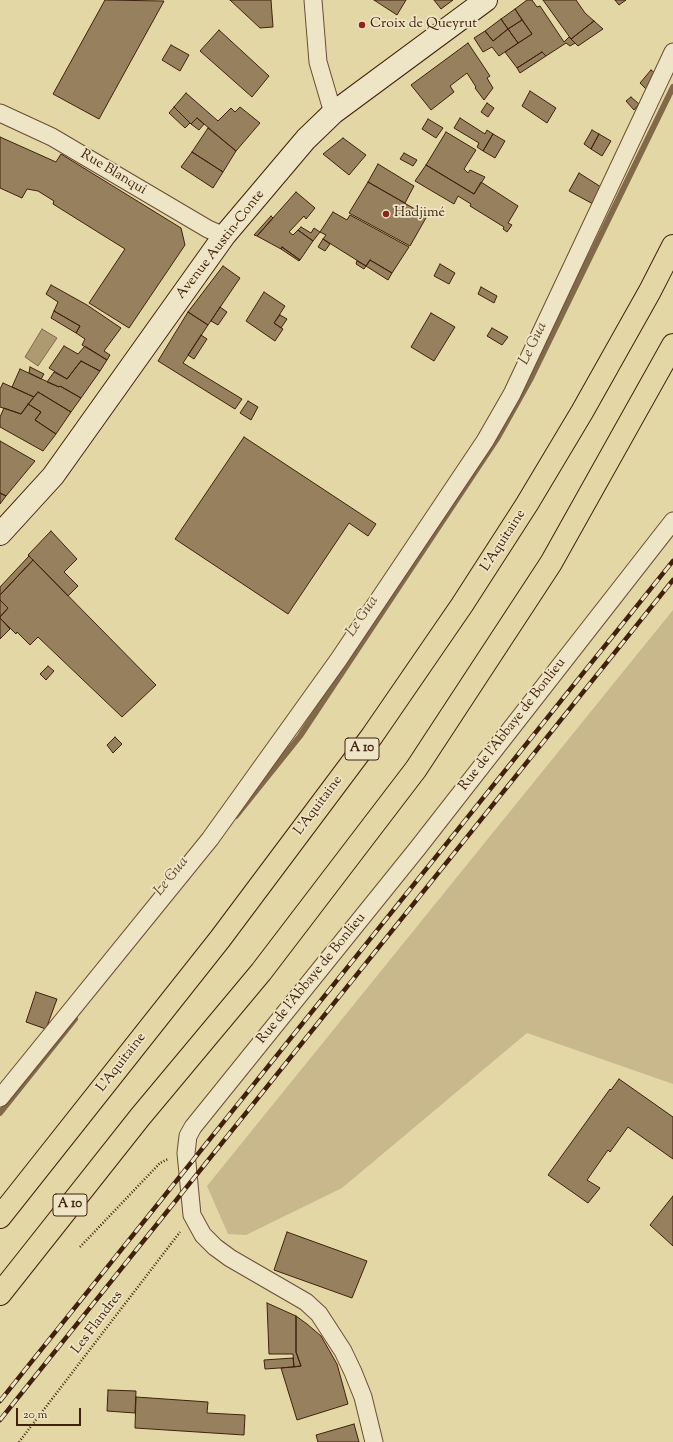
<!DOCTYPE html>
<meta charset="utf-8">
<style>
body{margin:0}
#map{position:relative;width:673px;height:1442px;overflow:hidden;background:#e4d7a6;font-family:"Sorts Mill Goudy",serif}
canvas{display:block}
.scale{position:absolute;left:16px;top:1408px;width:65px;height:18px;box-sizing:border-box;border:2px solid #41210d;border-top:0;padding-left:5px;font-size:12px;line-height:14px;white-space:nowrap;color:#41210d;-webkit-text-stroke:3px #ede5c5;paint-order:stroke}
</style>
<div id="map">
<canvas width="673" height="1442"></canvas>
<div class="scale">20 m</div>
</div>
<script>
const ctx = document.querySelector('canvas').getContext('2d');
ctx.lineJoin = 'round';
function paint(path, color) { ctx.fillStyle = color; ctx.fill(path, 'evenodd'); }
const shape = rows => new Path2D(rows.map(r => 'M' + r).join(''));
function stroke(path, color, width, dash) { ctx.strokeStyle = color; ctx.lineWidth = width; ctx.lineCap = dash ? 'butt' : 'round'; ctx.setLineDash(dash || []); ctx.stroke(path); }
function write(font, color, halo, rows, align = 'center') {
  ctx.font = font + ' "Sorts Mill Goudy",serif'; ctx.lineWidth = 3.5; ctx.setLineDash([]); ctx.textBaseline = 'middle'; ctx.strokeStyle = halo; ctx.fillStyle = color; for (const [text, x, y, turn = 0] of rows) {
    ctx.save(); ctx.translate(x, y); ctx.rotate((+turn || 0) * Math.PI / 180); ctx.textAlign = isNaN(turn) ? turn : align; if (halo) ctx.strokeText(text, 0, 0); ctx.fillText(text, 0, 0); ctx.restore();
  }
}
const green = shape([
 [673,610,673,1084,527,1033,342,1188,246,1235,228,1234,207,1186]
]);
const water = shape([
 [42,329,57,338,38,366,25,357,42,329]
]);
const stream = shape([
 [236,816,300,736,498,437,531,378,673,87],
 [0,1113,75,1019]
]);
const building = shape([
 [105,0,164,1,99,119,53,94,105,0],
 [230,0,271,0,273,27,260,28,230,0],
 [374,0,406,0,397,15,374,0],
 [434,0,453,0,441,9,434,0],
 [527,0,532,0,537,7,540,6,564,42,569,37,575,43,570,46,566,43,546,56,542,52,517,68,505,52,532,34,515,9,527,0],
 [543,0,576,0,585,13,594,21,571,39,543,0],
 [615,0,626,0,619,5,615,0],
 [515,9,522,20,508,29,501,19,515,9],
 [501,19,508,29,493,41,485,31,501,19],
 [522,20,532,34,518,43,508,29,522,20],
 [594,21,603,29,578,46,571,39,594,21],
 [508,29,518,43,499,56,492,47,483,52,474,38,485,31,493,41,508,29],
 [219,30,269,76,252,97,200,51,219,30],
 [468,43,490,76,487,78,493,88,484,100,475,88,476,87,467,73,450,86,454,92,431,110,411,85,468,43],
 [171,45,189,55,180,71,162,60,171,45],
 [542,52,546,56,520,73,517,68,542,52],
 [651,70,656,74,648,91,640,83,651,70],
 [530,91,556,108,547,123,522,106,530,91],
 [186,93,218,121,231,108,235,112,240,107,260,123,236,151,197,118,191,124,174,107,186,93],
 [631,97,639,104,634,110,626,101,631,97],
 [487,103,494,108,488,117,481,112,487,103],
 [174,107,190,123,185,128,169,113,174,107],
 [197,118,204,124,199,130,191,124,197,118],
 [460,118,485,134,487,130,493,134,483,151,477,147,479,143,454,128,460,118],
 [428,119,443,128,436,138,422,129,428,119],
 [208,128,236,151,223,172,192,152,208,128],
 [592,130,599,134,591,149,584,144,592,130],
 [446,132,476,150,464,169,468,173,470,170,485,177,474,194,426,165,446,132],
 [493,134,505,141,495,158,483,151,493,134],
 [599,134,611,141,602,156,591,149,599,134],
 [0,137,56,162,61,154,181,228,185,245,129,328,89,303,125,249,53,204,54,201,38,191,27,189,22,198,0,188,0,137],
 [343,138,366,155,349,175,323,154,343,138],
 [192,152,223,172,213,188,181,167,192,152],
 [404,153,417,160,413,166,400,159,404,153],
 [378,164,414,186,405,203,368,182,378,164],
 [426,165,474,194,481,182,518,206,508,223,512,225,507,232,503,229,504,227,470,206,471,204,458,196,454,204,415,181,426,165],
 [579,173,601,187,593,204,569,191,579,173],
 [368,182,427,216,410,246,349,213,368,182],
 [296,192,315,208,306,219,304,216,289,232,293,235,298,230,313,241,300,260,282,247,281,249,257,236,296,192],
 [333,212,347,220,350,215,409,247,392,273,370,260,366,266,323,239,326,235,320,232,333,212],
 [271,216,273,218,257,236,254,235,271,216],
 [301,227,311,233,314,228,320,232,313,241,298,230,301,227],
 [323,239,330,244,325,251,318,247,323,239],
 [282,247,300,260,299,261,281,249,282,247],
 [370,260,392,273,388,280,366,266,370,260],
 [357,261,366,266,364,269,356,264,357,261],
 [440,264,455,273,449,284,434,276,440,264],
 [223,266,240,278,208,325,188,312,223,266],
 [51,285,87,305,121,328,104,351,110,355,107,360,82,345,85,339,76,333,80,326,54,311,58,302,46,294,51,285],
 [481,287,497,296,494,303,478,294,481,287],
 [264,292,285,306,274,323,283,329,275,341,246,321,264,292],
 [220,307,227,312,218,325,211,321,220,307],
 [54,311,80,326,76,333,51,318,54,311],
 [188,312,208,325,183,363,242,399,235,409,158,361,188,312],
 [431,313,455,327,434,361,411,347,431,313],
 [280,315,287,319,281,328,274,323,280,315],
 [492,328,508,337,502,345,487,336,492,328],
 [201,335,207,339,194,359,188,355,201,335],
 [64,346,78,354,85,346,107,360,100,371,81,361,67,379,49,368,64,346],
 [81,361,100,371,81,398,60,386,59,387,47,382,54,372,67,379,81,361],
 [30,367,44,374,41,379,29,373,30,367],
 [20,369,59,387,60,386,81,398,71,412,38,392,34,397,12,387,20,369],
 [3,383,34,397,21,414,0,407,0,389,3,383],
 [38,392,71,412,56,434,35,420,41,412,28,404,38,392],
 [248,401,258,407,251,420,240,413,248,401],
 [28,404,41,412,35,420,56,434,43,451,0,427,0,417,4,408,21,414,28,404],
 [244,437,376,524,368,536,349,523,288,614,175,539,244,437],
 [0,441,35,461,6,496,0,493,0,441],
 [0,493,6,496,0,504,0,493],
 [51,531,77,559,64,572,78,586,68,596,28,555,51,531],
 [29,556,33,560,0,595,0,587,29,556],
 [33,560,156,685,122,717,38,637,30,645,17,632,16,634,0,618,0,617,8,608,0,600,0,595,33,560],
 [0,600,8,608,0,617,0,600],
 [0,618,10,629,0,639,0,618],
 [48,666,54,671,46,680,40,674,48,666],
 [115,737,122,744,113,753,107,745,115,737],
 [36,992,57,999,46,1029,26,1022,36,992],
 [619,1079,673,1117,673,1159,628,1127,610,1152,608,1150,587,1180,600,1188,588,1203,548,1175,610,1089,611,1090,619,1079],
 [673,1196,673,1246,650,1225,673,1196],
 [287,1232,367,1261,352,1298,274,1270,287,1232],
 [267,1303,296,1316,296,1352,301,1366,294,1367,293,1354,269,1354,267,1303],
 [296,1316,307,1324,321,1336,337,1364,348,1404,297,1420,281,1368,301,1366,296,1352,296,1316],
 [293,1358,294,1367,265,1369,264,1360,293,1358],
 [108,1390,136,1391,135,1413,107,1411,108,1390],
 [136,1397,208,1402,207,1413,245,1415,244,1435,135,1428,136,1397],
 [354,1424,359,1442,318,1442,316,1435,354,1424]
]);
const path = shape([
 [80,1247,160,1163,168,1159],
 [19,1442,180,1232]
]);
const street = shape([
 [313,0,318,62,333,113],
 [0,113,52,137,208,229,224,236],
 [0,1098,210,839,339,659,485,441,512,394,673,52],
 [374,1442,363,1397,353,1372,343,1351,319,1314,306,1302,230,1258,215,1247,203,1235,192,1215,186,1153,188,1136,193,1127,417,849,673,521]
]);
const secondary = shape([
 [0,534,53,476,224,236,306,139,333,113,486,0]
]);
const highway = shape([
 [0,1217,220,939,372,736,462,605,527,504,582,412,650,291,673,246],
 [0,1294,140,1117,261,972,416,769,551,563,673,345]
]);
const rail = shape([
 [0,1401,673,561],
 [0,1420,673,580]
]);
const markers = [
 [362,25,4,"#8f2418"],
 [386,214,4,"#8f2418"]
];
const shields = [
 [362,749,34],
 [70,1205,34]
];
const shieldNames = [
 ["A 10",362,749],
 ["A 10",70,1205]
];
const poiNames = [
 ["Croix de Queyrut",370,25],
 ["Hadjimé",394,214]
];
const streetNames = [
 ["Rue Blanqui",113,173,31],
 ["Avenue Austin-Conte",221,245,-52],
 ["L'Aquitaine",504,541,-57],
 ["Rue de l'Abbaye de Bonlieu",513,725,-52],
 ["L'Aquitaine",319,806,-53],
 ["Rue de l'Abbaye de Bonlieu",312,979,-51],
 ["L'Aquitaine",122,1063,-52],
 ["Les Flandres",98,1323,-53]
];
const waterNames = [
 ["Le Gua",534,344,-64],
 ["Le Gua",363,617,-56],
 ["Le Gua",172,877,-51]
];
paint(green, '#c8b88c');
paint(water, '#ad9972');
stroke(water, '#82694a', 1);
stroke(stream, '#82694a', 6);
paint(building, '#96805d');
stroke(building, '#41210d', 1);
stroke(street, '#6a4e33', 19);
stroke(secondary, '#41210d', 24);
stroke(highway, '#41210d', 24);
stroke(path, '#41210d', 2.5, [1, 2]);
stroke(street, '#ede5c5', 17);
stroke(secondary, '#ede5c5', 22);
stroke(highway, '#e4d7a6', 22);
stroke(rail, '#41210d', 4.5);
stroke(rail, '#ede5c5', 3, [9]);
for (const [x, y, r, color] of markers) { const dot = new Path2D(); dot.arc(x, y, r, 0, 2 * Math.PI); ctx.fillStyle = color; ctx.fill(dot); stroke(dot, '#ede5c5', 1.5); }
for (const [x, y, w] of shields) { const box = new Path2D(); box.roundRect(x - w / 2, y - 11, w, 22, 3); ctx.fillStyle = '#ede5c5'; ctx.fill(box); stroke(box, '#41210d', 1); }
write('bold 13px', '#41210d', null, shieldNames);
write('14px', '#41210d', '#ede5c5', poiNames, 'left');
write('14px', '#41210d', '#ede5c5', streetNames);
write('italic 15px', '#61452b', '#ede5c5', waterNames);
</script>
